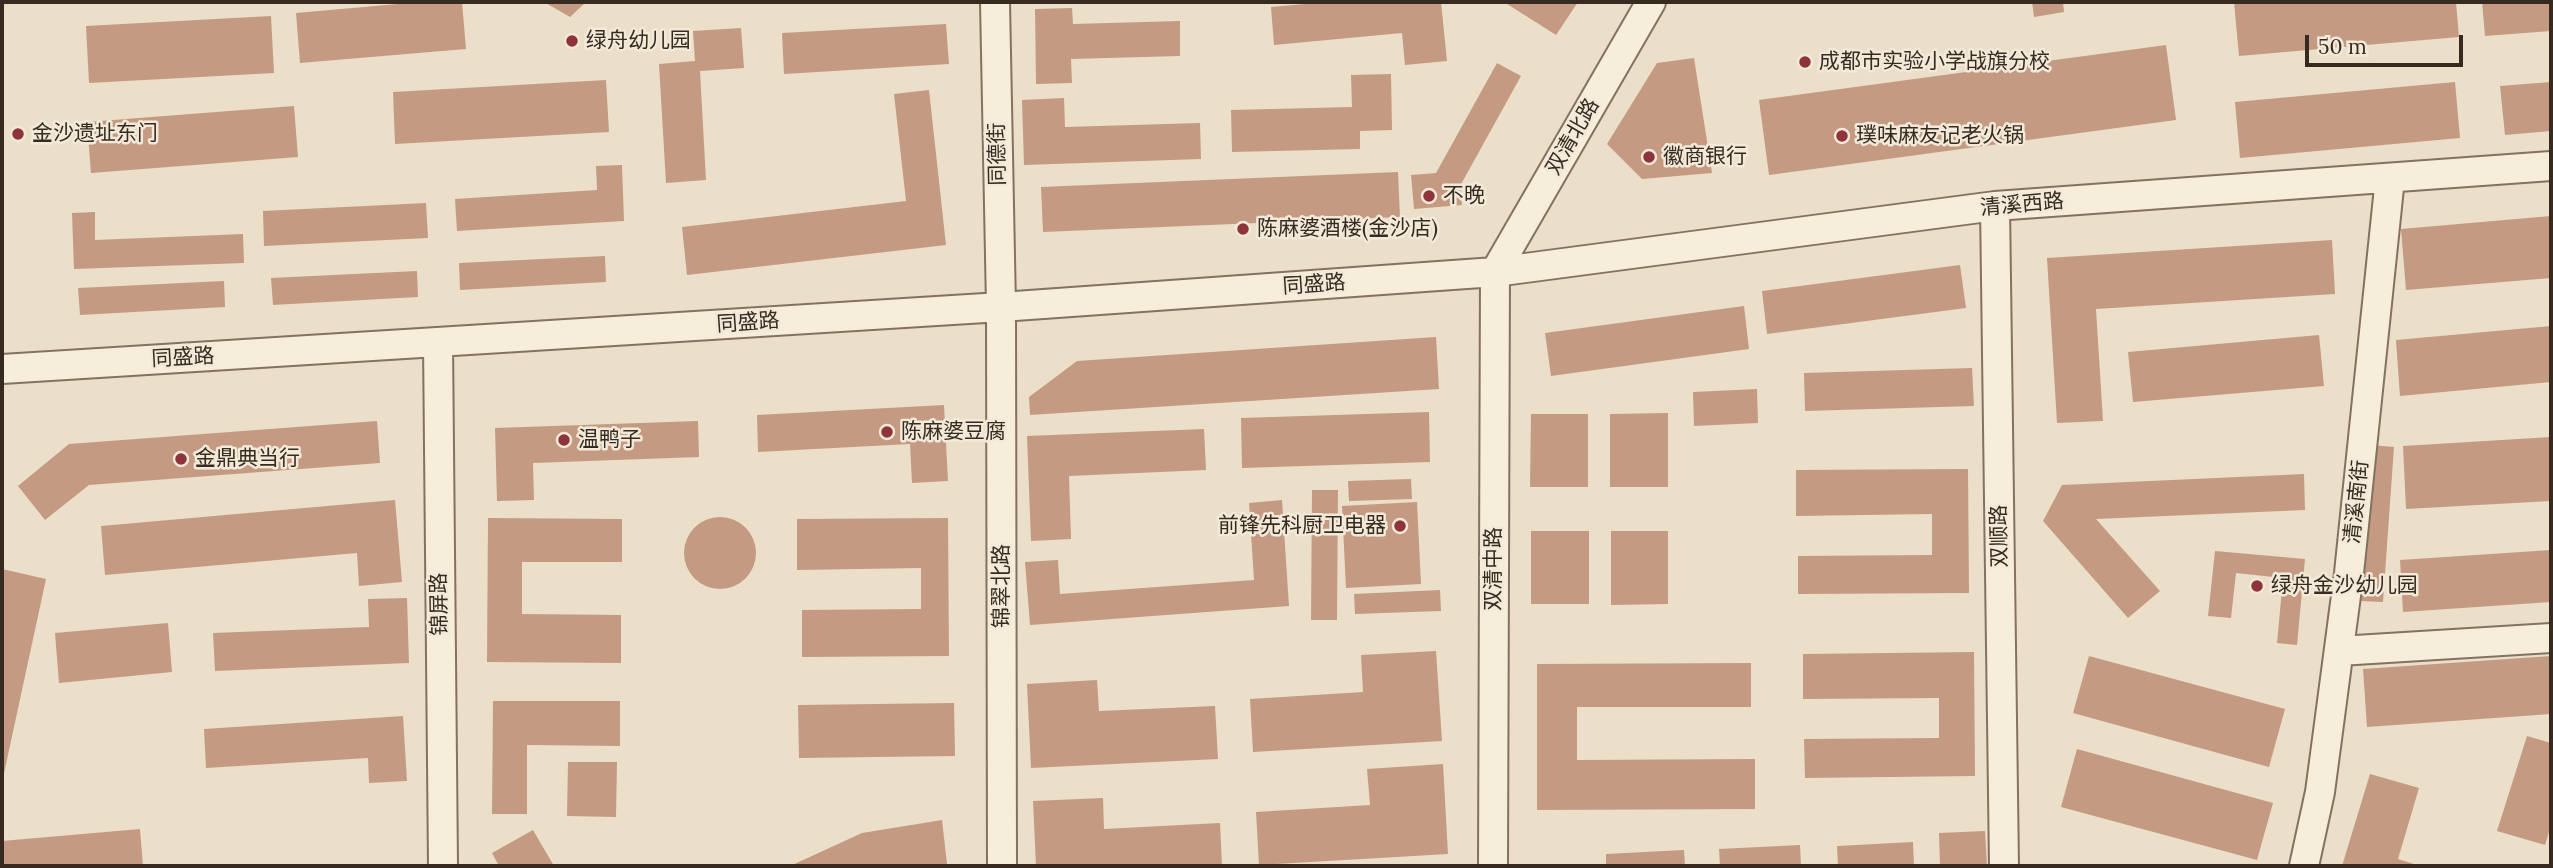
<!DOCTYPE html>
<meta charset="utf-8">
<style>
body{margin:0}
#map{position:relative;width:2553px;height:868px;overflow:hidden;background:#ebdfc9;font-family:Lora,serif}
canvas{display:block}
.frame{position:absolute;inset:0;border:4px solid #372b21;pointer-events:none}
.scale{position:absolute;left:2305px;top:35px;width:158px;height:32px;box-sizing:border-box;border:4px solid #372b21;border-top:0;padding-left:9px;font-size:21px;line-height:24px;white-space:nowrap;color:#372b21;-webkit-text-stroke:5px #f3e9d8;paint-order:stroke}
</style>
<div id="map">
<canvas width="2553" height="868"></canvas>
<div class="frame"></div>
<div class="scale">50 m</div>
</div>
<script>
const ctx = document.querySelector('canvas').getContext('2d');
ctx.lineJoin = 'round';
function paint(path, color) { ctx.fillStyle = color; ctx.fill(path, 'evenodd'); }
const shape = rows => new Path2D(rows.map(r => 'M' + r).join(''));
function stroke(path, color, width, dash) { ctx.strokeStyle = color; ctx.lineWidth = width; ctx.lineCap = dash ? 'butt' : 'round'; ctx.setLineDash(dash || []); ctx.stroke(path); }
function write(font, color, halo, rows, align = 'center') {
  ctx.font = font + ' Lora,"Noto Sans SC",serif'; ctx.lineWidth = 5; ctx.setLineDash([]); ctx.textBaseline = 'middle'; ctx.strokeStyle = halo; ctx.fillStyle = color; for (const [text, x, y, turn = 0] of rows) {
    ctx.save(); ctx.translate(x, y); ctx.rotate((+turn || 0) * Math.PI / 180); ctx.textAlign = isNaN(turn) ? turn : align; if (halo) ctx.strokeText(text, 0, 0); ctx.fillText(text, 0, 0); ctx.restore();
  }
}
const building = shape([
 [420,2,462,2,466,49,300,63,296,13],
 [544,2,586,2,570,17],
 [1328,2,1441,2,1447,61,1405,65,1402,33,1274,45,1271,7],
 [1504,2,1578,2,1556,35],
 [2032,2,2063,2,2064,12,2034,17],
 [2234,2,2456,2,2459,37,2239,56],
 [2482,2,2551,2,2551,31,2485,36],
 [1072,8,1073,24,1180,21,1180,56,1071,59,1072,83,1036,84,1035,9],
 [271,16,274,73,89,83,86,26],
 [946,24,949,64,784,74,782,33],
 [741,28,744,68,700,71,706,180,666,183,659,64,695,61,693,31],
 [2166,45,2176,120,1769,175,1759,100],
 [1694,58,1712,173,1642,179,1607,144,1657,63],
 [1497,63,1521,76,1460,186,1462,205,1414,209,1411,175,1436,173],
 [1391,74,1392,130,1360,131,1360,149,1232,152,1231,110,1352,107,1351,75],
 [606,80,609,132,395,144,393,92],
 [2455,82,2460,138,2240,158,2235,102],
 [2551,82,2551,131,2505,135,2500,86],
 [929,90,946,245,687,275,682,227,906,201,894,94],
 [1064,98,1065,127,1200,123,1201,159,1024,165,1022,100],
 [294,106,298,157,91,173,87,122],
 [622,165,624,221,457,231,455,199,597,190,596,166],
 [1398,172,1400,217,1043,232,1041,187],
 [426,203,428,238,264,246,263,211],
 [95,212,95,240,243,234,244,263,74,269,72,213],
 [2551,216,2551,278,2406,290,2401,229],
 [2332,240,2335,294,2096,309,2103,421,2057,423,2047,258],
 [605,256,606,282,460,290,459,263],
 [1960,265,1966,308,1767,334,1762,291],
 [417,271,418,297,273,305,271,278],
 [224,281,225,307,80,315,78,288],
 [1744,306,1749,349,1551,376,1545,333],
 [2551,326,2551,382,2400,396,2396,340],
 [2319,335,2324,386,2133,402,2128,352],
 [1436,337,1439,389,1030,415,1029,397,1077,361],
 [1972,368,1974,406,1805,411,1804,373],
 [1757,389,1758,423,1694,426,1693,392],
 [944,405,948,481,912,483,910,444,758,452,757,415],
 [1429,412,1430,462,1242,468,1241,418],
 [1668,413,1668,487,1610,487,1610,414],
 [1531,414,1588,414,1588,487,1530,487],
 [377,421,380,463,89,485,45,520,18,486,69,444],
 [698,421,699,457,533,463,534,500,497,501,495,428],
 [1204,429,1206,470,1069,476,1071,539,1031,541,1027,436],
 [2551,437,2551,501,2406,509,2403,446],
 [2371,445,2394,447,2383,602,2361,601],
 [1968,469,1969,593,1798,594,1798,556,1932,555,1932,514,1796,516,1796,470],
 [2304,474,2305,510,2096,519,2160,591,2128,618,2043,521,2062,485],
 [1411,479,1412,499,1349,501,1348,481],
 [1312,490,1338,490,1337,620,1311,620],
 [395,500,402,582,359,586,357,553,105,575,101,526],
 [1282,500,1289,606,1030,625,1025,562,1058,560,1060,594,1254,580,1249,503],
 [1417,502,1421,584,1346,588,1342,506],
 '684 553a36 36 0 1 1 72 0a36 36 0 1 1-72 0Z',
 [488,518,622,519,622,562,522,562,522,614,621,615,621,663,487,662],
 [948,518,949,656,802,657,802,610,921,609,921,568,797,570,797,519],
 [1531,531,1589,531,1589,604,1531,604],
 [1611,531,1668,531,1668,604,1611,605],
 [2551,550,2551,602,2403,612,2400,560],
 [2215,551,2305,559,2297,645,2277,643,2283,578,2236,573,2231,618,2208,616],
 [2,569,46,579,3,778,2,778],
 [1440,590,1441,611,1355,614,1354,594],
 [407,598,409,663,215,671,213,633,369,627,368,599],
 [168,623,172,672,59,683,55,633],
 [1436,651,1442,741,1253,752,1250,699,1363,692,1361,655],
 [1974,652,1975,776,1805,778,1804,739,1939,738,1939,698,1803,699,1803,654],
 [2089,656,2285,709,2269,767,2073,713],
 [2551,656,2551,714,2367,727,2363,669],
 [1751,663,1751,707,1577,707,1577,760,1755,759,1755,809,1537,810,1537,664],
 [1097,680,1099,711,1215,706,1218,759,1031,768,1027,684],
 [493,701,620,701,620,746,527,745,527,814,492,814],
 [954,703,955,756,799,758,798,705],
 [403,716,407,781,369,783,368,758,206,768,204,729],
 [2527,736,2551,743,2551,825,2545,845,2497,831],
 [2077,749,2273,803,2257,860,2061,807],
 [568,762,617,762,616,817,567,816],
 [1443,764,1448,854,1259,865,1256,812,1370,805,1367,769],
 [2370,774,2419,788,2398,859,2420,866,2342,866],
 [1103,798,1104,829,1220,823,1222,866,1036,866,1033,801],
 [942,820,947,864,934,866,790,866,862,833],
 [140,829,143,866,2,866,2,841],
 [533,830,554,866,499,866,492,853],
 [1985,831,1987,866,1940,866,1939,833],
 [1913,842,1914,866,1838,866,1837,846],
 [1800,845,1801,866,1720,866,1719,849],
 [1684,850,1685,866,1606,866,1606,854]
]);
const minor = shape([
 [995,2,1001,307,1002,866],
 [1995,206,2004,866],
 [438,342,443,866],
 [2,369,1001,307,1495,272,1995,206,2551,166],
 [2339,651,2551,638],
 [1493,866,1495,272,1651,2],
 [2304,866,2320,792,2349,573,2390,178]
]);
const markers = [
 [572,41,7,"#8f343a"],
 [1805,62,7,"#8f343a"],
 [18,134,7,"#8f343a"],
 [1842,136,7,"#8f343a"],
 [1649,157,7,"#8f343a"],
 [1429,196,7,"#8f343a"],
 [1243,229,7,"#8f343a"],
 [887,432,7,"#8f343a"],
 [564,440,7,"#8f343a"],
 [181,459,7,"#8f343a"],
 [1400,526,7,"#8f343a"],
 [2257,586,7,"#8f343a"]
];
const poiNames = [
 ["绿舟幼儿园",586,41],
 ["成都市实验小学战旗分校",1819,62],
 ["金沙遗址东门",32,134],
 ["璞味麻友记老火锅",1856,136],
 ["徽商银行",1663,157],
 ["不晚",1443,196],
 ["陈麻婆酒楼(金沙店)",1257,229],
 ["陈麻婆豆腐",901,432],
 ["温鸭子",578,440],
 ["金鼎典当行",195,459],
 ["前锋先科厨卫电器",1386,526,"right"],
 ["绿舟金沙幼儿园",2271,586]
];
const streetNames = [
 ["双清北路",1573,137,-60],
 ["同德街",998,154,-91],
 ["清溪西路",2022,205,-5],
 ["同盛路",1314,285,-4],
 ["同盛路",748,323,-4],
 ["同盛路",183,358,-3],
 ["清溪南街",2357,502,-84],
 ["双顺路",2000,536,-91],
 ["双清中路",1494,569,-90],
 ["锦翠北路",1002,586,-90],
 ["锦屏路",440,604,-91]
];
paint(building, '#c59a82');
stroke(minor, '#85715f', 32);
stroke(minor, '#f6eddb', 28);
for (const [x, y, r, color] of markers) { const dot = new Path2D(); dot.arc(x, y, r, 0, 2 * Math.PI); ctx.fillStyle = color; ctx.fill(dot); stroke(dot, '#f3e9d8', 2.5); }
write('21px', '#372b21', '#f3e9d8', poiNames, 'left');
write('21px', '#372b21', '#f3e9d8', streetNames);
</script>
